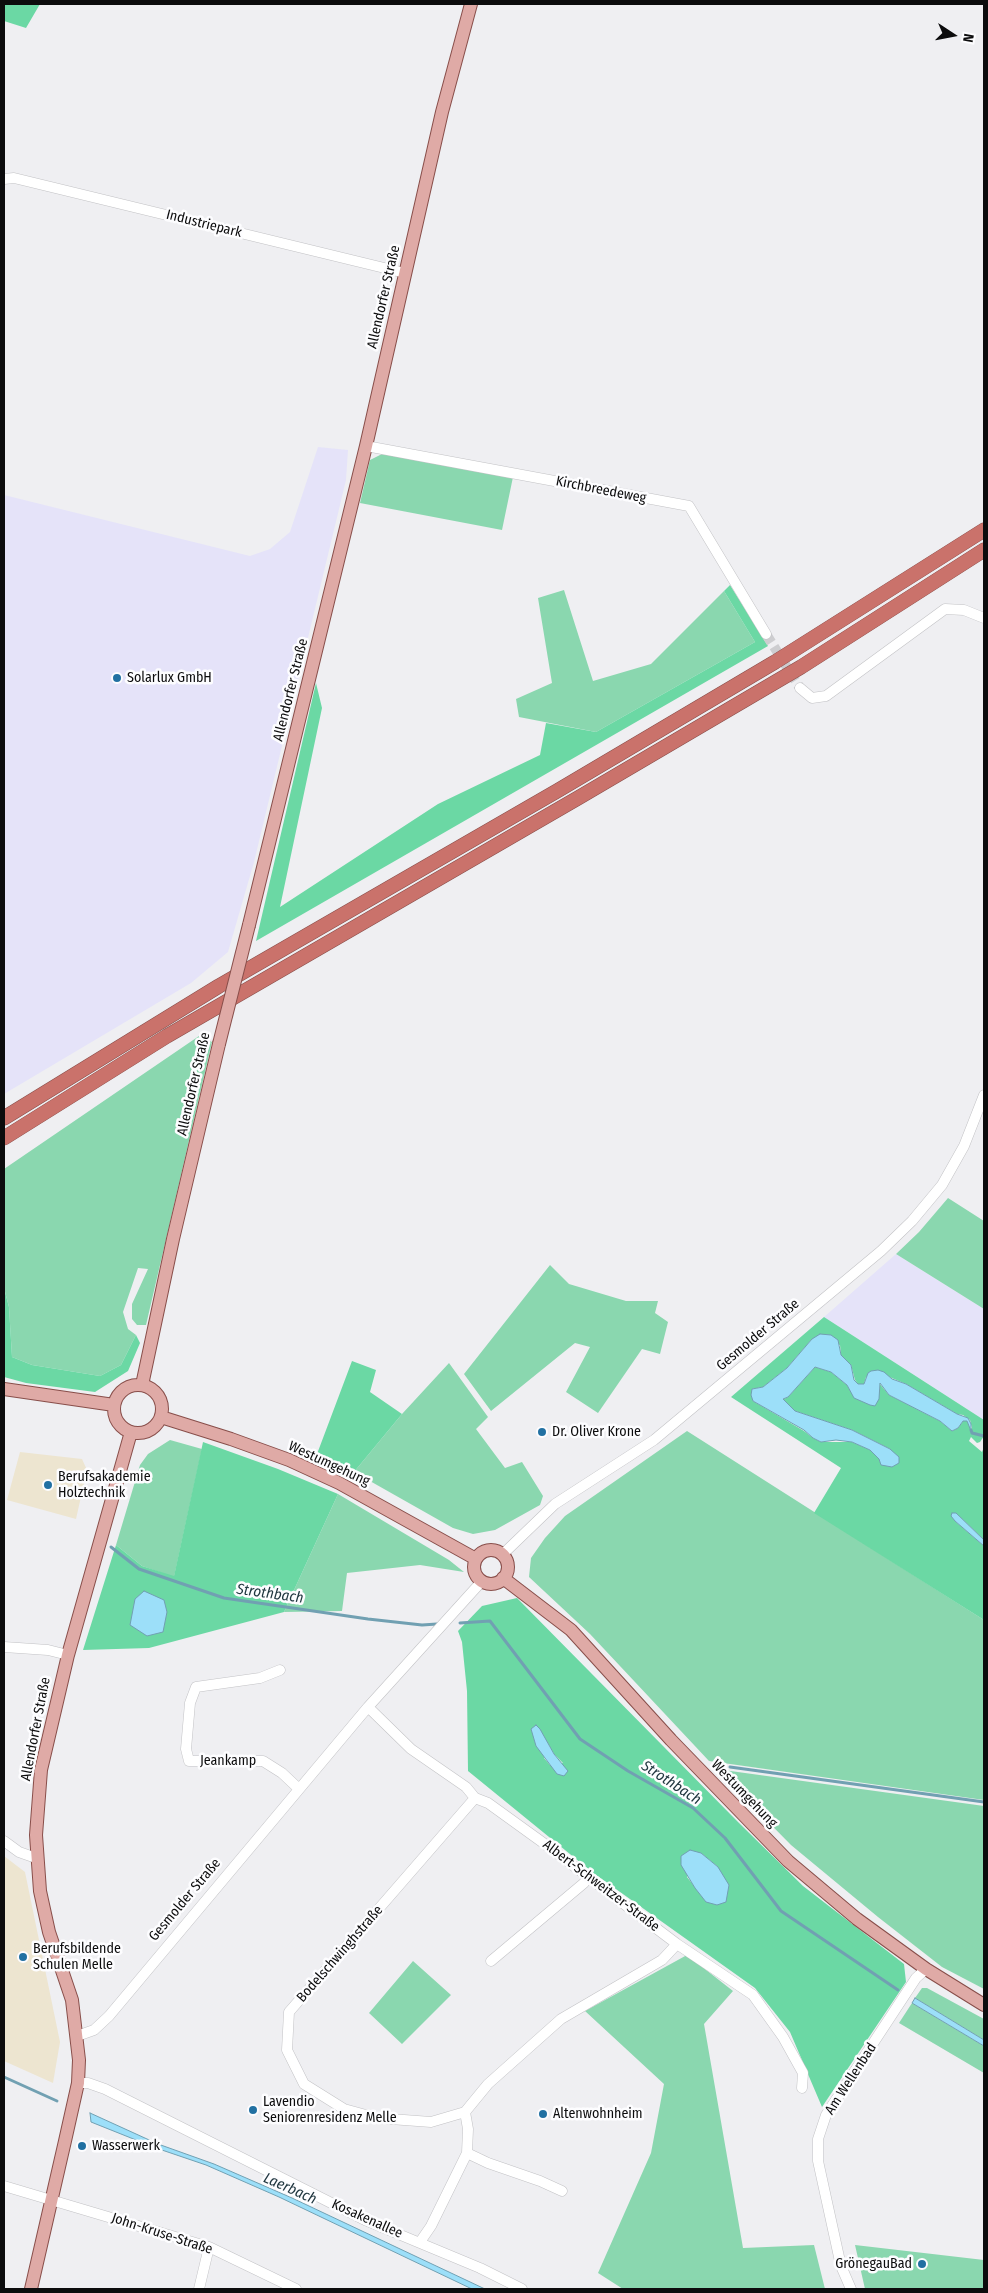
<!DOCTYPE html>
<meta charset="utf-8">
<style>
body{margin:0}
#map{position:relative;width:988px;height:2293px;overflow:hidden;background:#efeff2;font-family:"Fira Sans Condensed",sans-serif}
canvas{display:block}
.frame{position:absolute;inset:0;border:5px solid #0c0c0d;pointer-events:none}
.north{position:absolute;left:928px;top:10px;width:50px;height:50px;-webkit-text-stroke:4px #fdfdff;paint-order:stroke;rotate:101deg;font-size:14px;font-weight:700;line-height:20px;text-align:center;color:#0c0c0d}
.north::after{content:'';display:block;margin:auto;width:18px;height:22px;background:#0c0c0d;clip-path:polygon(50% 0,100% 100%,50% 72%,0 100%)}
</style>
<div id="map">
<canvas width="988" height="2293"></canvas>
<div class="frame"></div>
<div class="north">N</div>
</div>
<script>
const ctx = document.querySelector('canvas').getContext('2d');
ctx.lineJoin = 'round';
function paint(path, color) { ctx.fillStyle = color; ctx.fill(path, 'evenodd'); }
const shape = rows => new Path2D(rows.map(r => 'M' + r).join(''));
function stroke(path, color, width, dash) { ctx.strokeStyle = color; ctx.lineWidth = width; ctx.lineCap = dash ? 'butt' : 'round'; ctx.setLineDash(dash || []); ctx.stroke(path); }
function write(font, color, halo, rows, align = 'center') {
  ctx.font = font + ' "Fira Sans Condensed",sans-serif'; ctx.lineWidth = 5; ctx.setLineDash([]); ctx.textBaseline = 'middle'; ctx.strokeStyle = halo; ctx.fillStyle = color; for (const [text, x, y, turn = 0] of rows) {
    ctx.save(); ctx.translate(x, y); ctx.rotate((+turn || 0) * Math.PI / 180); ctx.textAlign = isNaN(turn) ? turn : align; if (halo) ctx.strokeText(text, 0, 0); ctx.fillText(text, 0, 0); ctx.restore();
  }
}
const industrial = shape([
 [318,447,348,450,346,480,254,862,228,952,191,983,4,1094,4,495,250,556,270,549,290,532],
 [896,1254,984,1309,984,1420,824,1317]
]);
const education = shape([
 [20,1452,82,1459,87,1470,76,1519,7,1500],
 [4,1856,25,1872,60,2042,53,2083,4,2061]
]);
const green = shape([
 [384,453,513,477,502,530,360,503,370,460],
 [564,590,593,681,651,664,724,591,755,642,596,732,519,717,516,699,552,683,538,598],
 [199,1036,212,1042,146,1325,137,1325,132,1319,132,1304,148,1269,138,1268,123,1312,128,1329,136,1335,121,1365,100,1376,32,1365,12,1357,9,1307,4,1288,4,1169],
 [948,1198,984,1221,984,1309,896,1254,919,1232],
 [550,1265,569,1284,626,1301,658,1301,655,1313,668,1322,660,1354,642,1349,598,1413,566,1392,590,1347,575,1343,491,1411,464,1374],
 [449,1363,488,1417,476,1429,505,1468,522,1462,543,1496,540,1505,495,1530,473,1534,453,1528,354,1472,402,1414],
 [687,1431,984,1620,984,1800,709,1761,590,1634,529,1577,531,1558,545,1538,565,1516],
 [170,1440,202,1449,174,1577,142,1566,116,1545,140,1465,148,1454],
 [338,1494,449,1560,464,1572,420,1565,347,1573,342,1611,284,1612],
 [716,1769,984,1806,984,1989,942,1967,878,1917,791,1845],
 [687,1955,733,1991,704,2024,743,2248,814,2245,825,2289,623,2289,598,2273,651,2153,664,2084,585,2011],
 [413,1961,451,1995,402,2044,369,2013],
 [922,1988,927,1988,984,2019,984,2040,915,1998],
 [912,2003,984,2046,984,2073,899,2023],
 [855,2245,984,2260,984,2289,865,2289]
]);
const forest = shape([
 [4,4,40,4,26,28,4,21],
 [730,585,768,646,256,941,316,683,322,708,280,907,438,804,540,755,546,723,596,732,755,642,724,591],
 [4,1288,9,1307,12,1357,32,1365,100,1376,121,1365,136,1335,140,1343,128,1371,95,1392,26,1383,4,1377],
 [824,1317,984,1420,984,1436,980,1442,977,1443,971,1437,969,1441,982,1452,984,1447,984,1540,956,1513,955,1521,984,1546,984,1620,814,1513,841,1468,731,1397],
 [812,1339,840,1345,841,1355,851,1365,855,1380,858,1384,864,1384,866,1377,887,1376,906,1384,957,1414,963,1415,970,1420,972,1428,970,1430,970,1424,967,1421,963,1421,958,1428,952,1431,940,1421,889,1395,879,1383,880,1391,855,1398,847,1385,831,1372,815,1367,788,1397,782,1400,795,1411,852,1430,890,1449,879,1459,870,1450,852,1442,821,1442,813,1438,804,1431,753,1401,752,1389,763,1387,787,1368],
 [352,1361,376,1370,370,1392,402,1414,354,1472,317,1454],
 [203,1442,278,1469,338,1494,284,1612,149,1648,83,1650,116,1545,142,1566,174,1576],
 [517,1598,738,1822,803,1886,904,1964,906,1982,822,2107,790,2032,755,1988,592,1872,468,1771,467,1691,462,1642,458,1631,482,1606],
 [547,1742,554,1754,563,1763,550,1765,544,1758],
 [701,1853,718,1867,706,1901,687,1877]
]);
const water = shape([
 [820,1334,831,1335,838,1340,841,1355,851,1365,854,1380,858,1384,864,1384,868,1373,871,1371,878,1370,884,1372,892,1379,906,1384,957,1414,968,1418,971,1424,971,1431,967,1421,963,1421,958,1428,952,1431,940,1421,889,1395,880,1383,879,1399,875,1406,870,1405,854,1398,847,1385,831,1372,815,1367,788,1397,783,1399,795,1411,852,1430,890,1449,899,1457,899,1463,892,1467,881,1465,879,1459,870,1450,852,1442,836,1440,821,1442,813,1438,804,1430,753,1401,751,1395,752,1389,763,1387,787,1368,812,1339,820,1334],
 [952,1513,956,1513,984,1540,984,1546,955,1521,951,1516,952,1513],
 [144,1591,164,1600,167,1612,163,1632,147,1636,130,1625,135,1599,144,1591],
 [536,1725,540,1729,554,1754,568,1771,564,1776,557,1774,536,1746,531,1729,536,1725],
 [690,1850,701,1853,718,1867,729,1885,726,1902,717,1905,706,1902,695,1888,681,1865,681,1856,690,1850],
 [915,1998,984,2040,984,2046,912,2003,915,1998],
 [90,2113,158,2144,214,2164,292,2198,485,2289,472,2289,279,2197,206,2165,156,2148,91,2122,90,2113]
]);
const stream = shape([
 [971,1430,972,1433,984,1436],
 [111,1547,139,1569,224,1598,368,1619,422,1625,437,1624],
 [460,1623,490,1621,580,1739,628,1771,693,1808,725,1838,781,1911,898,1990],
 [730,1767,984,1802],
 [4,2077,57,2101]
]);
const minorTunnel = shape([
 [766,634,800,688]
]);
const minor = shape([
 [4,179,14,178,405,273],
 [366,446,689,506,766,634],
 [800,688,812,698,826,696,945,609,964,610,984,618],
 [502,1555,555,1504,654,1440,881,1251,912,1221,942,1185,964,1146,984,1095],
 [4,1647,48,1650,68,1655],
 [280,1670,260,1678,196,1687,190,1703,186,1749,189,1761,263,1761,282,1773,299,1789],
 [368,1707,411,1749,466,1787,475,1798,488,1803,542,1842,677,1944,753,1995,783,2037,803,2073,802,2088],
 [475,1798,289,2012,287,2050,304,2084,344,2109,377,2118,431,2122,465,2112,488,2084,561,2019,662,1960,677,1944],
 [4,1841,19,1852,36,1858],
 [491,1961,584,1883,588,1877],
 [77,2036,94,2030,109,2016,368,1707,482,1581],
 [78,2083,88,2083,105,2089,367,2221,480,2268,522,2289],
 [467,2153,488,2163,540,2181,562,2191],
 [4,2186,209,2247,296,2289],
 [420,2242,431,2226,467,2153,468,2129,465,2112],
 [199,2289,209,2247],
 [851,2289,841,2266,818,2161,818,2139,826,2115,916,1978,926,1969]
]);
const major = shape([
 [249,925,366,446,442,112,471,4],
 '114 1409a24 24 0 1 1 48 0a24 24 0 1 1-48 0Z',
 [142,1385,173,1239,219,1044],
 [4,1389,114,1405],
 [161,1417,231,1439,289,1460,339,1483,476,1559],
 '474 1567a17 17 0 1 1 34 0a17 17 0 1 1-34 0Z',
 [503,1578,571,1630,671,1740,788,1861,857,1919,926,1969,984,2005],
 [31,2289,65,2141,78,2083,79,2060,72,2000,49,1932,40,1891,36,1835,41,1770,68,1655,131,1432]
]);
const highway = shape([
 [4,1118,219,986,557,791,775,662,984,530],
 [4,1138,167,1036,578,798,801,667,984,550]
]);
const majorBridge = shape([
 [219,1044,249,925]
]);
const markers = [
 [117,678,5,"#2170a2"],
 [542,1432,5,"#2170a2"],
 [48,1485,5,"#2170a2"],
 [23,1957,5,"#2170a2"],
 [253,2110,5,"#2170a2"],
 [543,2114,5,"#2170a2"],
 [82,2146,5,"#2170a2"],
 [922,2264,5,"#2170a2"]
];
const streetNames = [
 ["Industriepark",204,224,14],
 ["Allendorfer Straße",384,297,-77],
 ["Kirchbreedeweg",601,490,11],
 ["Allendorfer Straße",291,690,-76],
 ["Allendorfer Straße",194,1084,-77],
 ["Gesmolder Straße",758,1335,-40],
 ["Westumgehung",329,1464,25],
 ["Allendorfer Straße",36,1729,-79],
 ["Jeankamp",228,1761],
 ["Westumgehung",744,1794,46],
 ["Albert-Schweitzer-Straße",601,1886,37],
 ["Gesmolder Straße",185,1900,-50],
 ["Bodelschwinghstraße",340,1954,-49],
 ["Am Wellenbad",851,2079,-57],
 ["Kosakenallee",367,2219,24],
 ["John-Kruse-Straße",162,2234,18]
];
const poiNames = [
 ["Solarlux GmbH",127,678],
 ["Dr. Oliver Krone",552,1432],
 ["Berufsakademie",58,1477],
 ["Holztechnik",58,1493],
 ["Berufsbildende",33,1949],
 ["Schulen Melle",33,1965],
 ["Lavendio",263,2102],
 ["Seniorenresidenz Melle",263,2118],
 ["Altenwohnheim",553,2114],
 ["Wasserwerk",92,2146],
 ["GrönegauBad",912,2264,"right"]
];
const waterNames = [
 ["Strothbach",270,1594,8],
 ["Strothbach",671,1783,33],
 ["Laerbach",290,2189,24]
];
paint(industrial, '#e5e3f9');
paint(education, '#ede5d0');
paint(green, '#8ad7af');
paint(forest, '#6bd8a4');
paint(water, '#9cdff9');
stroke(water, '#71a0b2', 1);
stroke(stream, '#71a0b2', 3);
stroke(minorTunnel, '#cdcdd0', 10, [10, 5]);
stroke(minor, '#c2c2c5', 11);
stroke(major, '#884e4a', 14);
stroke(highway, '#884e4a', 15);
stroke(minor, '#fff', 10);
stroke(major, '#dfaaa6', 12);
stroke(highway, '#ca726b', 14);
stroke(majorBridge, '#884e4a', 14, []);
stroke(majorBridge, '#dfaaa6', 12);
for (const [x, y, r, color] of markers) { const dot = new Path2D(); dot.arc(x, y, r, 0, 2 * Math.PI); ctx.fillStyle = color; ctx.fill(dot); stroke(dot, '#fdfdff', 2); }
write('14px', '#0c0c0d', '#fdfdff', streetNames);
write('14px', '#0c0c0d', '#fdfdff', poiNames, 'left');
write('italic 15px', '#213740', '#fdfdff', waterNames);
</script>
